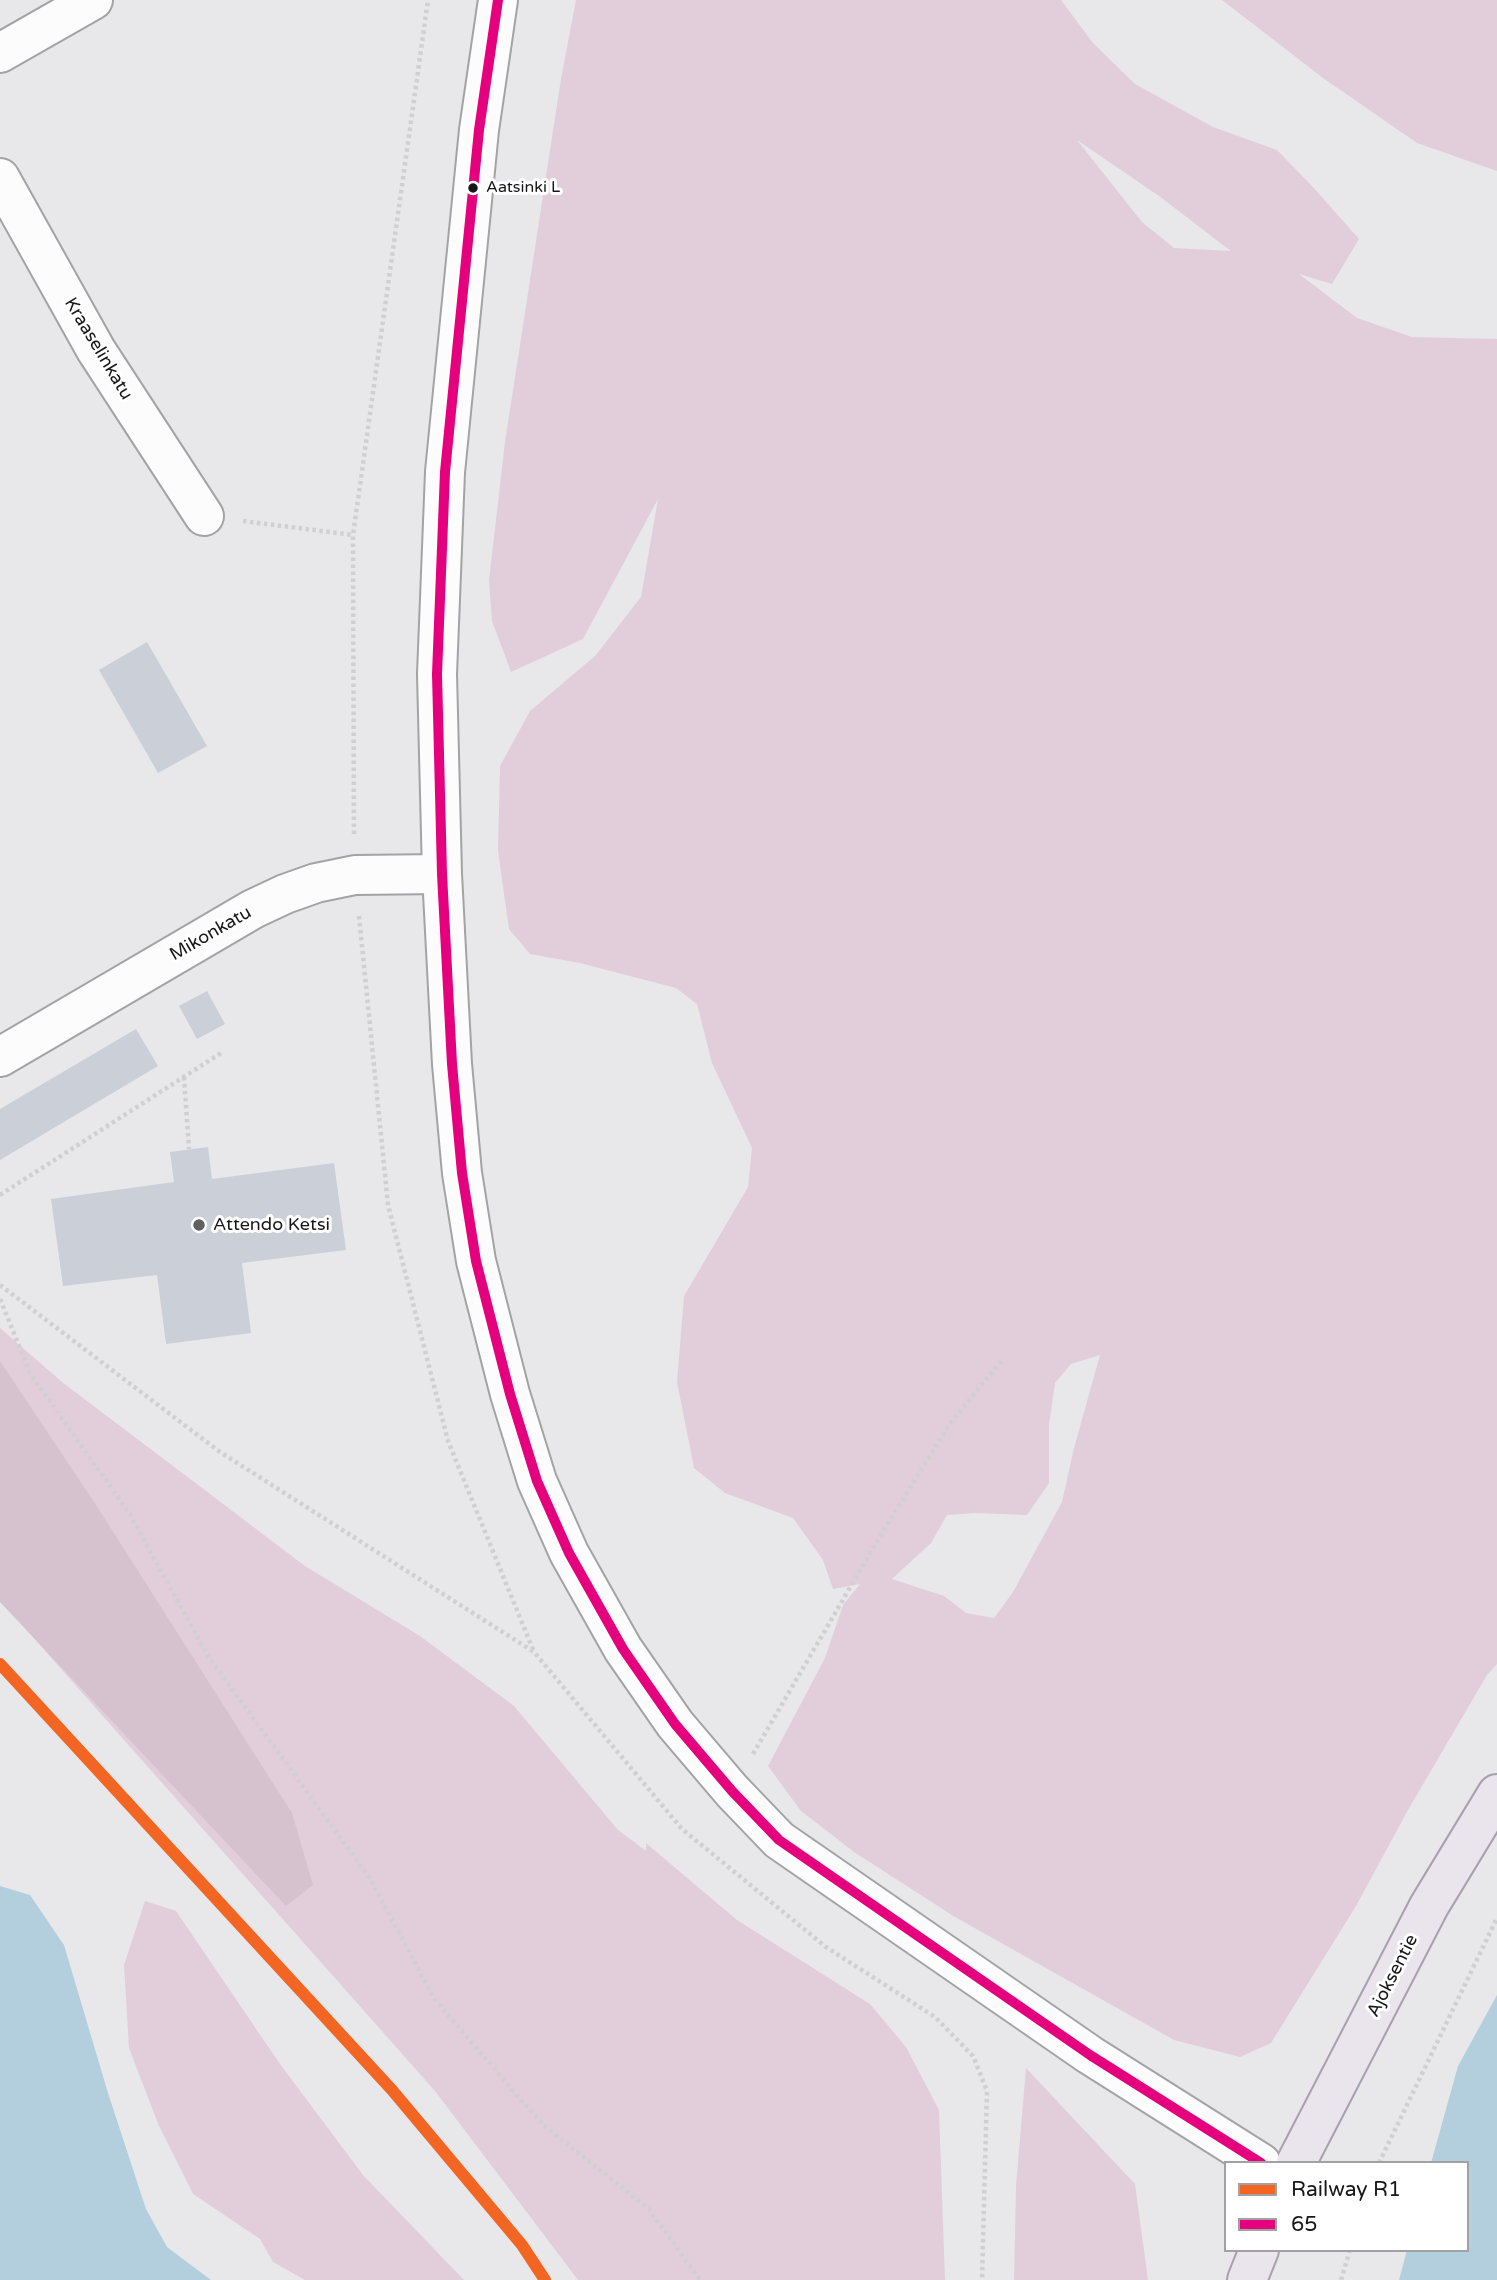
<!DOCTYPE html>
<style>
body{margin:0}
#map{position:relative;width:1497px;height:2280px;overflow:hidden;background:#e8e8eb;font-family:"Varela Round",sans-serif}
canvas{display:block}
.legend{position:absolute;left:1224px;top:2161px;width:245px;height:91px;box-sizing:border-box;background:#fff;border:2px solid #a2a2a3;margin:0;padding:9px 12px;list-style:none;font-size:21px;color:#171719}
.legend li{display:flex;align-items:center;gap:14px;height:35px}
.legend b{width:35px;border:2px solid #a2a2a3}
</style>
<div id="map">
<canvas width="1497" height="2280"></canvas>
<ul class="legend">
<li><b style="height:9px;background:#f26522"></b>Railway R1</li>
<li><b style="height:9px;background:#e5007d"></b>65</li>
</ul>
</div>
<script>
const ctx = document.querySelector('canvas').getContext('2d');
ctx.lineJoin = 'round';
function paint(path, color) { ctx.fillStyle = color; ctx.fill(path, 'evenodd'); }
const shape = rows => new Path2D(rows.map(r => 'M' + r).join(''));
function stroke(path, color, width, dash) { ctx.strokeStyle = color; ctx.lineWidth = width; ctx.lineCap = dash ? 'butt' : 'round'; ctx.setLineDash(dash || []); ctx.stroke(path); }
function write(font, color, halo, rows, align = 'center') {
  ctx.font = font + ' "Varela Round",sans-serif'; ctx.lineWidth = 6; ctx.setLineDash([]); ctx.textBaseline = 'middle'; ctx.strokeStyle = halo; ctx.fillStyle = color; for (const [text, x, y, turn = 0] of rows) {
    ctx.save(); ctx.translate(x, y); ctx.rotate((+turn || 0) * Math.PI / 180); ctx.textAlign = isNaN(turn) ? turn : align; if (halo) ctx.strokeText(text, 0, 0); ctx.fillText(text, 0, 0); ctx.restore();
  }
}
const green = shape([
 [576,0,1061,0,1093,43,1135,84,1213,127,1277,150,1313,187,1359,239,1332,284,1299,274,1357,318,1412,337,1497,339,1497,1664,1487,1675,1408,1810,1356,1906,1271,2043,1240,2057,1174,2040,955,1917,854,1852,801,1811,768,1766,825,1658,843,1605,860,1584,833,1589,823,1560,793,1518,725,1493,694,1468,677,1382,684,1296,748,1187,752,1148,712,1063,697,1004,676,988,580,963,530,954,509,929,498,851,500,766,530,711,595,656,641,597,658,499,583,639,511,672,492,621,489,580,505,442,561,79],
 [1077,140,1159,196,1231,251,1174,248,1142,222],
 [1100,1355,1074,1448,1062,1502,1013,1592,994,1618,966,1613,944,1596,892,1579,931,1543,947,1515,976,1513,1027,1515,1049,1483,1049,1425,1055,1383,1071,1364],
 [1222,0,1497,0,1497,171,1417,143,1323,78],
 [0,1328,62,1382,305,1566,420,1636,514,1706,618,1830,646,1851,646,1843,737,1920,870,2004,906,2047,939,2110,945,2280,578,2280,435,2091,0,1600],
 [145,1901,176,1911,280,2064,363,2175,464,2280,305,2280,273,2262,260,2239,193,2194,159,2126,129,2048,124,1965],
 [1026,2068,1135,2184,1148,2280,1014,2280,1016,2186]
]);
const forest = shape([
 [0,1361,98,1508,292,1813,313,1885,286,1906,0,1602]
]);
const water = shape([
 [0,1886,30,1895,64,1945,108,2093,146,2209,167,2247,211,2280,0,2280],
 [1497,1995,1497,2280,1399,2280,1407,2250,1467,2250,1467,2163,1431,2163,1458,2066]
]);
const building = shape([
 [147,642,207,746,158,773,99,670],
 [207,991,225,1024,197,1039,179,1006],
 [136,1029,158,1066,0,1160,0,1109],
 [208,1147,212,1179,334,1163,346,1250,242,1263,251,1333,166,1344,157,1275,63,1286,51,1199,174,1182,170,1152]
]);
const path = shape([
 [243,521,353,535],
 [354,834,353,535,428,0],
 [359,916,388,1205,448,1441,534,1652],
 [184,1077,189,1149],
 [0,1195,221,1053],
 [0,1285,220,1452,534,1652,682,1829,826,1947,935,2017,973,2056,987,2091,982,2280],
 [0,1299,30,1373,129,1513,208,1656,369,1877,435,2000,543,2125,649,2209,700,2280],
 [753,1754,883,1531,951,1422,1002,1360],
 [1379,2163,1497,1918],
 [1341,2280,1350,2250]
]);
const minor = shape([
 [498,0,479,130,445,472,437,674,442,874,452,1064,462,1173,476,1261,510,1394,537,1481,569,1553,623,1649,675,1724,732,1791,779,1840,1090,2055,1261,2163],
 [0,53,93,0],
 [0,178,96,350,204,516],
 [0,1057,253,909,285,894,316,883,355,875,442,874]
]);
const major = shape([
 [1296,2163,1429,1906,1497,1794],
 [1247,2280,1259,2250]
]);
const bus1 = shape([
 [498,0,479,130,445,472,437,674,442,874,452,1064,462,1173,476,1261,510,1394,537,1481,569,1553,623,1649,675,1724,732,1791,779,1840,1090,2055,1261,2163]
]);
const rail1 = shape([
 [0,1664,392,2090,522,2245,545,2280]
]);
const markers = [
 [473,188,6,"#171719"],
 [199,1225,7,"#606062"]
];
const busNames = [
 ["Aatsinki L",486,188]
];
const streetNames = [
 ["Kraaselinkatu",98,349,59],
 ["Mikonkatu",211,934,-30],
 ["Ajoksentie",1393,1976,-63]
];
const poiNames = [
 ["Attendo Ketsi",213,1225]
];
paint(green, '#e1ceda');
paint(forest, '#d6c2ce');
paint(water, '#b3cfde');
paint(building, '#cbcfd7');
stroke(minor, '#a3a3a6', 42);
stroke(major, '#a99fae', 42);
stroke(path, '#d0d0d1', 4.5, [3.5, 3.5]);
stroke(minor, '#fcfcfc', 38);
stroke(major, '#eae4ed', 38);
stroke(bus1, '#e5007d', 10);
stroke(rail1, '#f26522', 12);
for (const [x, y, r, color] of markers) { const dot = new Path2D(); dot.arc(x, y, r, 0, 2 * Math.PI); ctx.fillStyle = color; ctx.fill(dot); stroke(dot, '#fff', 2.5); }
write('16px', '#171719', '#fff', busNames, 'left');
write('18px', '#171719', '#fff', streetNames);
write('18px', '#171719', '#fff', poiNames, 'left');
</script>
